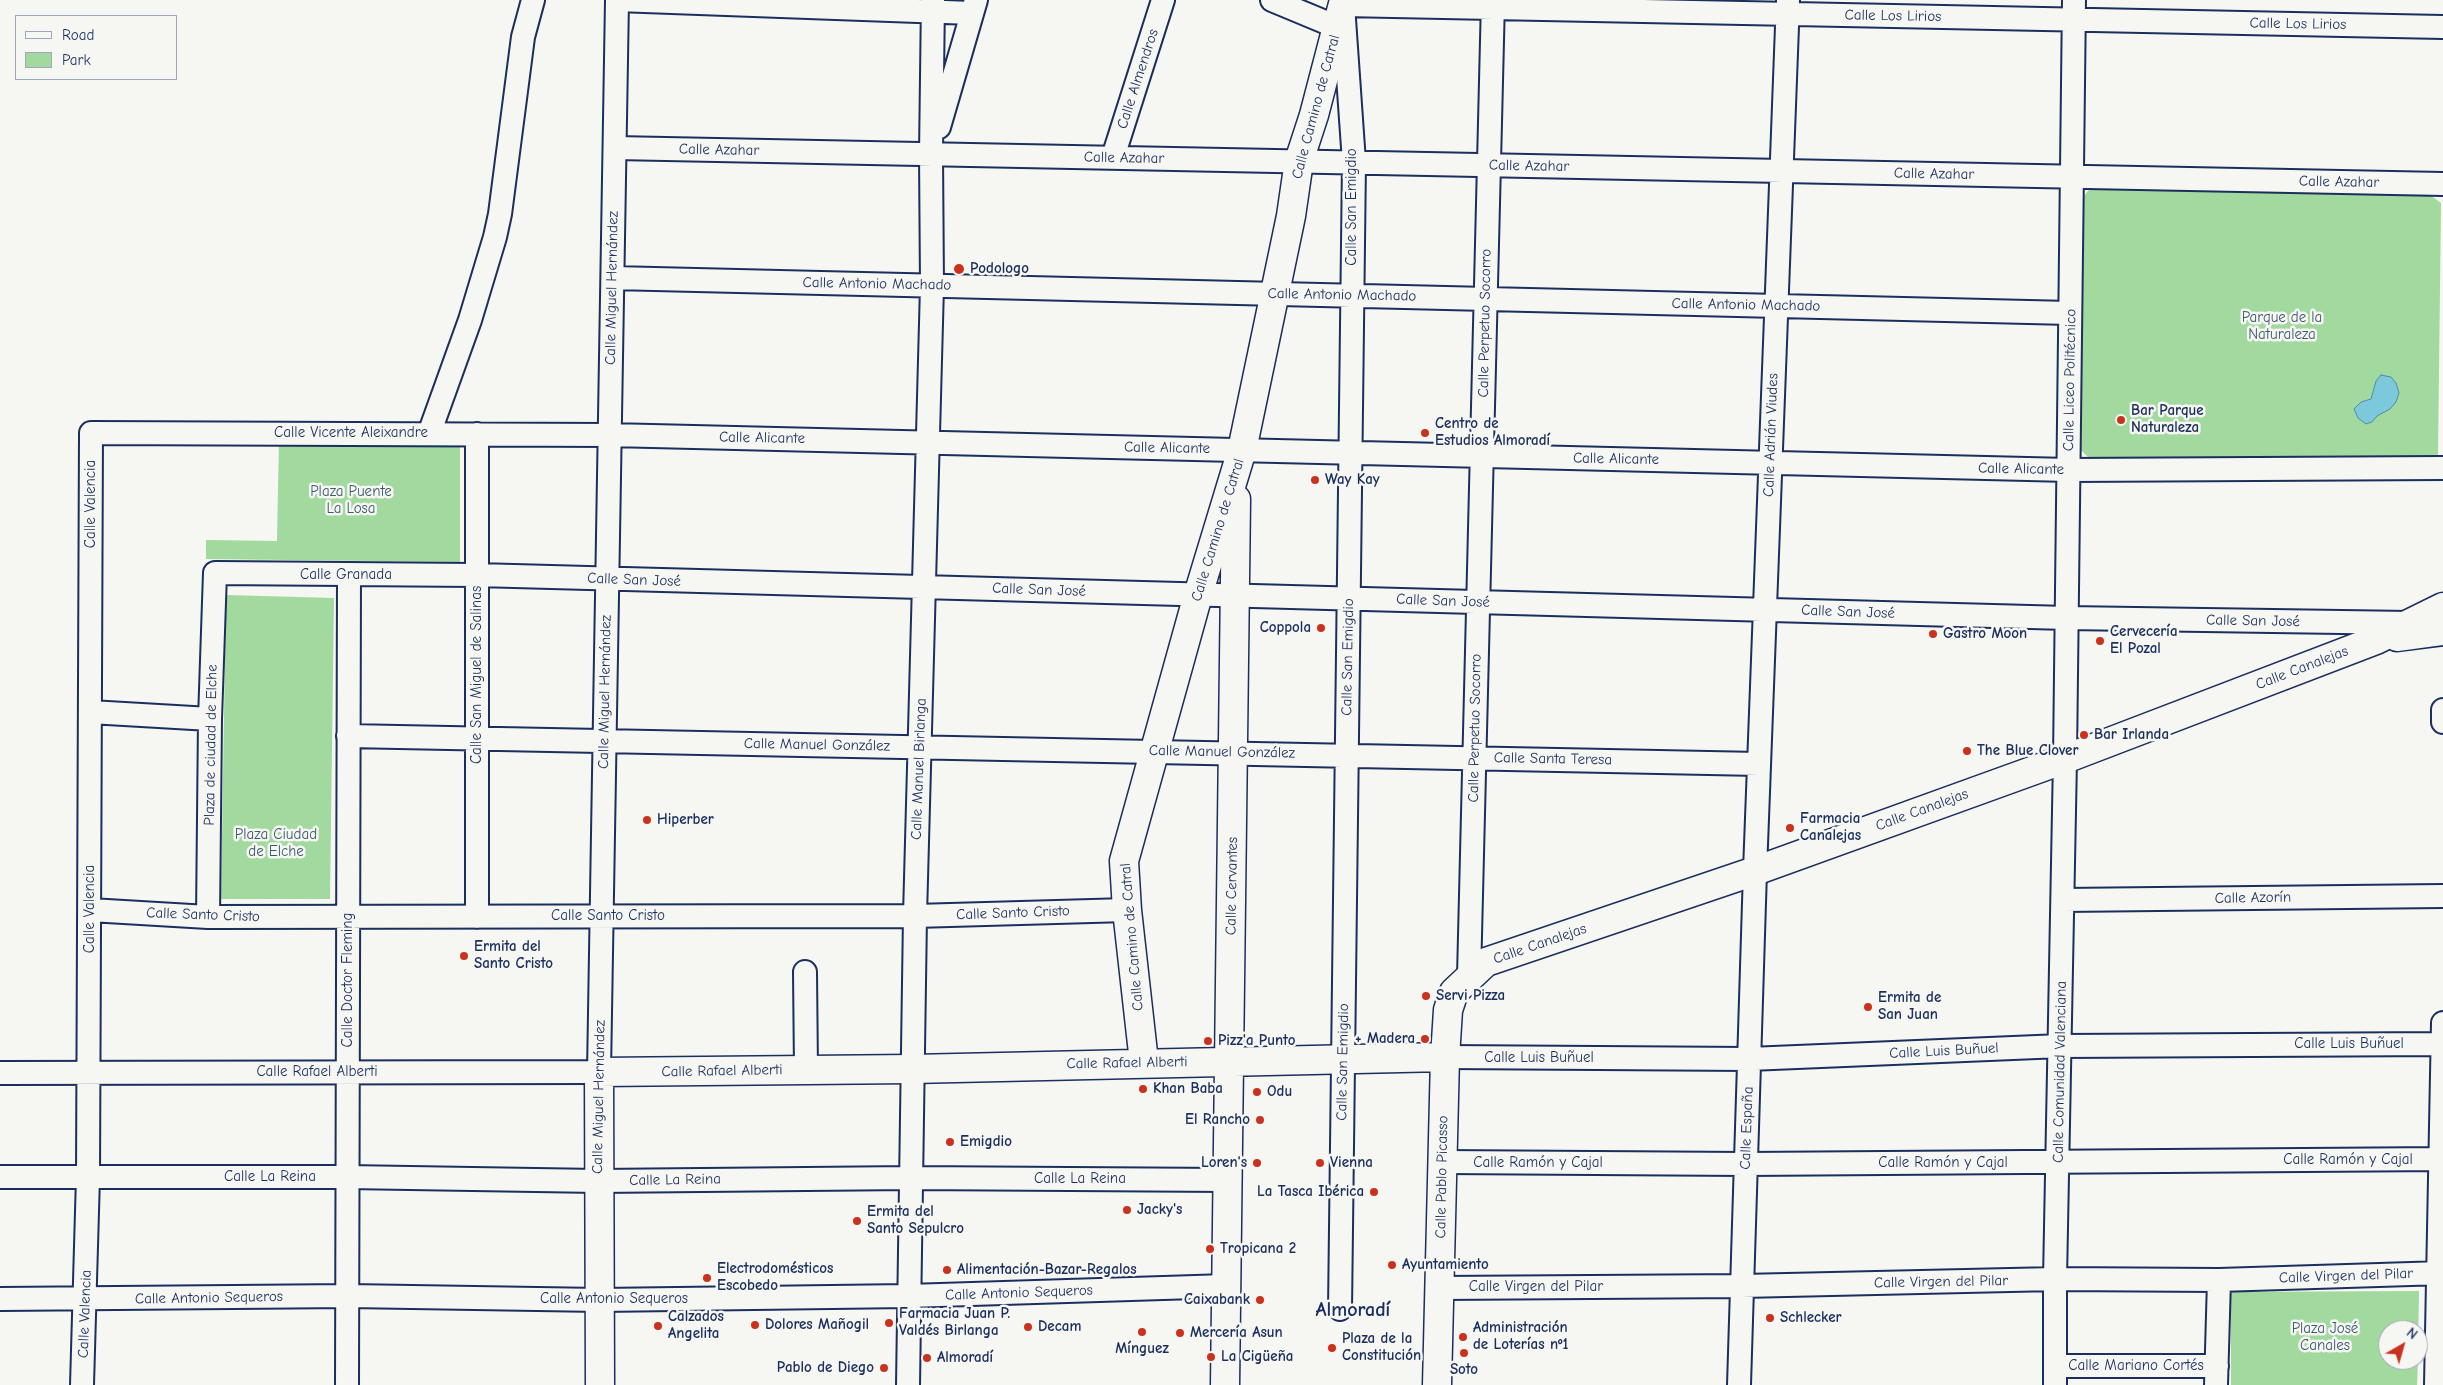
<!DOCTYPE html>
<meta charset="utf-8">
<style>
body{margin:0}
#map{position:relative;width:2443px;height:1385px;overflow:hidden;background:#f6f6f2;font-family:"Comic Neue",sans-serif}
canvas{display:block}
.legend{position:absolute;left:15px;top:15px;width:162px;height:65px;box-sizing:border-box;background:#f6f6f2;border:1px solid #9ea6b7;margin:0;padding:6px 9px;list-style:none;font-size:15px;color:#1b2f5e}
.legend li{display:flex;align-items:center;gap:10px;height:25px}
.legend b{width:25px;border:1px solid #9ea6b7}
.north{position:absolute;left:2378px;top:1320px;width:50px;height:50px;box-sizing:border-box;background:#f6f6f2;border:1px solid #9ea6b7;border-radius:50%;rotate:38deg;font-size:14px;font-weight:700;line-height:20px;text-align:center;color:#1b2f5e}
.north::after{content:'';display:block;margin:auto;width:18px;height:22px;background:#c8321e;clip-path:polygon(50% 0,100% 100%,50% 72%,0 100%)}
</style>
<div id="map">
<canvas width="2443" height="1385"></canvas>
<ul class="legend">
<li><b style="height:6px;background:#f6f6f2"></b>Road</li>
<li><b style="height:14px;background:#a1d99e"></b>Park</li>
</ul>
<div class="north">N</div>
</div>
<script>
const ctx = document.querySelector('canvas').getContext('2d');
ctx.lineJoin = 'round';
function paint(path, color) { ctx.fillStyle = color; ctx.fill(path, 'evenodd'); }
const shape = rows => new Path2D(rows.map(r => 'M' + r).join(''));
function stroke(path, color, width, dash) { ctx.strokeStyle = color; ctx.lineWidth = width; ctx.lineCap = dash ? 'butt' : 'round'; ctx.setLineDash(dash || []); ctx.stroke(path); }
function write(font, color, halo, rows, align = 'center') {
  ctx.font = font + ' "Comic Neue",sans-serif'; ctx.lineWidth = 5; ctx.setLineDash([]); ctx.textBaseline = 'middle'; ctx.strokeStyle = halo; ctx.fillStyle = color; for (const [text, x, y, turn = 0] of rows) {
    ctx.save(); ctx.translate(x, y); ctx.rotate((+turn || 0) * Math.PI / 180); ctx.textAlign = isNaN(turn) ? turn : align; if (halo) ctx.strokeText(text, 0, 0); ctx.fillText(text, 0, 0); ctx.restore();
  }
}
const green = shape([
 [2090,189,2430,195,2441,203,2438,454,2427,463,2089,458,2080,449,2082,198],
 [279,439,460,446,460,562,206,559,206,540,277,541],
 [226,595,334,598,330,899,221,899],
 [2419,1291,2418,1346,2418,1330,2388,1330,2388,1360,2418,1360,2417,1385,2231,1385,2231,1292]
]);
const water = shape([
 [2381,375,2391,377,2396,383,2399,393,2396,402,2390,409,2377,416,2372,422,2366,424,2358,418,2354,409,2361,402,2371,399,2376,381,2381,375]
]);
const street = shape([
 [1272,0,1337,27],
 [939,127,976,0],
 [615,148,2443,184],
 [1113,157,1163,0],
 [613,278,2070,313],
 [429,434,470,320,495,237,500,214,523,37,533,0],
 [477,434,477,917],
 [2443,710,2443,722],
 [90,712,210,719],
 [348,736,1759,764],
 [2063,900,2443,896],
 [90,910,208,917,915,916,1127,910],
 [208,917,210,719,215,573,477,575,2067,618,2410,623],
 [805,972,806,1070],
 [1469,976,1493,0],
 [1445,1057,1749,1059,2061,1046,2443,1044],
 [0,1073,599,1072,617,0,972,13],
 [1442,1162,1746,1164,2443,1159],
 [0,1177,347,1177,598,1181,910,1178,1229,1180],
 [1439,1288,1742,1286,2055,1279,2219,1280,2443,1273],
 [0,1299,349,1296,600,1300,908,1296,1227,1286],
 [1340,1309,1354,162,1343,5,2443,27],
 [2055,1366,2217,1366],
 [82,1385,88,1177,91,433,610,435,2069,470,2443,468],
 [347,1385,349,575],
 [908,1385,915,916,932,286,931,154,933,0],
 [1739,1385,1755,871,1788,0],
 [2055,1385,2055,1279,2065,759,2074,0],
 [2216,1385,2219,1280],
 [2436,1385,2443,1023]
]);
const secondary = shape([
 [2397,637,2443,631],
 [1144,1062,1127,910,1124,861,1198,595,1242,450,1291,216,1299,161,1314,115,1344,0],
 [600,1385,599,1072,912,1069,1445,1057],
 [1225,1385,1236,499],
 [1437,1385,1445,1057,1448,1010,1454,992,1486,962,1755,871,2065,759,2376,640,2443,607]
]);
const markers = [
 [959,269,6,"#c8321e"],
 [2121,420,5,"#c8321e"],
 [1425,433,5,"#c8321e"],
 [1315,480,5,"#c8321e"],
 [1321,628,5,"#c8321e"],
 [1933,634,5,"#c8321e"],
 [2100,641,5,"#c8321e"],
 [2084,735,5,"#c8321e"],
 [1967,751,5,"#c8321e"],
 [647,820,5,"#c8321e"],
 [1790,828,5,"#c8321e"],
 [464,956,5,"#c8321e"],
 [1426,996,5,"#c8321e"],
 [1868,1007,5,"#c8321e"],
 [1425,1039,5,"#c8321e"],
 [1208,1041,5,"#c8321e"],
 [1143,1089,5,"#c8321e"],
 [1257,1092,5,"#c8321e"],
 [1260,1120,5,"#c8321e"],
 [950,1142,5,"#c8321e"],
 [1257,1163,5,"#c8321e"],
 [1320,1163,5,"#c8321e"],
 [1374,1192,5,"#c8321e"],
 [1127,1210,5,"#c8321e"],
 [857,1221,5,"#c8321e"],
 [1210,1249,5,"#c8321e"],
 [1392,1265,5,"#c8321e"],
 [947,1270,5,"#c8321e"],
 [707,1278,5,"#c8321e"],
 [1260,1300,5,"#c8321e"],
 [1770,1318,5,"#c8321e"],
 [889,1323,5,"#c8321e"],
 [755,1325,5,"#c8321e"],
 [658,1326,5,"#c8321e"],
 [1028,1327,5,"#c8321e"],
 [1142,1332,5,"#c8321e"],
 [1180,1333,5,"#c8321e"],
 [1463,1337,5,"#c8321e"],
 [1332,1348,5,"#c8321e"],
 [1464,1353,5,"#c8321e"],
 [1211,1357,5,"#c8321e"],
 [927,1358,5,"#c8321e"],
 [884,1368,5,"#c8321e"]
];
const streetNames = [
 ["Calle Los Lirios",1893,16,1],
 ["Calle Los Lirios",2298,24,1],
 ["Calle Almendros",1138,79,-72],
 ["Calle Camino de Catral",1316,107,-75],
 ["Calle Azahar",719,150,1],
 ["Calle Azahar",1124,158,1],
 ["Calle Azahar",1529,166,1],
 ["Calle Azahar",1934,174,1],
 ["Calle Azahar",2339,182,1],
 ["Calle San Emigdio",1352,207,-90],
 ["Calle Antonio Machado",877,284,1],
 ["Calle Miguel Hernández",612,288,-89],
 ["Calle Antonio Machado",1342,295,1],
 ["Calle Antonio Machado",1746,305,1],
 ["Calle Perpetuo Socorro",1485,323,-89],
 ["Calle Liceo Politécnico",2070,380,-89],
 ["Calle Vicente Aleixandre",351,433],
 ["Calle Adrián Viudes",1771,435,-88],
 ["Calle Alicante",762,438,1],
 ["Calle Alicante",1167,448,1],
 ["Calle Alicante",1616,459,1],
 ["Calle Alicante",2021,469,1],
 ["Calle Valencia",91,504,-90],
 ["Calle Camino de Catral",1218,530,-73],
 ["Calle Granada",346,575],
 ["Calle San José",634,580,2],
 ["Calle San José",1039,590,2],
 ["Calle San José",1443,601,2],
 ["Calle San José",1848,612,2],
 ["Calle San José",2253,621,1],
 ["Calle San Emigdio",1348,657,-89],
 ["Calle Canalejas",2302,668,-21],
 ["Calle San Miguel de Salinas",477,675,-90],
 ["Calle Miguel Hernández",605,692,-89],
 ["Calle Perpetuo Socorro",1475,728,-89],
 ["Plaza de ciudad de Elche",211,745,-89],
 ["Calle Manuel González",817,745,1],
 ["Calle Manuel González",1222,752,1],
 ["Calle Santa Teresa",1553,759,1],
 ["Calle Manuel Birlanga",919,769,-88],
 ["Calle Canalejas",1922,810,-20],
 ["Calle Cervantes",1232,886,-89],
 ["Calle Azorín",2253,898,-1],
 ["Calle Valencia",90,909,-90],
 ["Calle Santo Cristo",1013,913,-2],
 ["Calle Santo Cristo",203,915,2],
 ["Calle Santo Cristo",608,916],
 ["Calle Camino de Catral",1132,937,-95],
 ["Calle Canalejas",1540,944,-19],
 ["Calle Doctor Fleming",348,980,-90],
 ["Calle Luis Buñuel",2349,1044],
 ["Calle Luis Buñuel",1944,1051,-3],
 ["Calle Luis Buñuel",1539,1058],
 ["Calle San Emigdio",1343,1062,-89],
 ["Calle Rafael Alberti",1127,1063,-1],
 ["Calle Rafael Alberti",722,1071,-1],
 ["Calle Rafael Alberti",317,1072],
 ["Calle Comunidad Valenciana",2060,1072,-89],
 ["Calle Miguel Hernández",599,1097,-89],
 ["Calle España",1747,1128,-88],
 ["Calle Ramón y Cajal",2348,1160],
 ["Calle Ramón y Cajal",1538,1163],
 ["Calle Ramón y Cajal",1943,1163],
 ["Calle La Reina",270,1177],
 ["Calle Pablo Picasso",1442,1177,-89],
 ["Calle La Reina",1080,1179],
 ["Calle La Reina",675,1180,-1],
 ["Calle Virgen del Pilar",2346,1276,-2],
 ["Calle Virgen del Pilar",1941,1282,-1],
 ["Calle Virgen del Pilar",1536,1287],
 ["Calle Antonio Sequeros",1019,1293,-2],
 ["Calle Antonio Sequeros",209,1298,-1],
 ["Calle Antonio Sequeros",614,1299],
 ["Calle Valencia",85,1314,-88],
 ["Calle Mariano Cortés",2136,1366]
];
const poiNames = [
 ["Podologo",970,269],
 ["Bar Parque",2131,411],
 ["Naturaleza",2131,428],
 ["Centro de",1435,424],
 ["Estudios Almoradí",1435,441],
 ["Way Kay",1325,480],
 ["Coppola",1311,628,"right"],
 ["Cervecería",2110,632],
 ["El Pozal",2110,649],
 ["Gastro Moon",1943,634],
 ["Bar Irlanda",2094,735],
 ["The Blue Clover",1977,751],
 ["Farmacia",1800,819],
 ["Canalejas",1800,836],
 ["Hiperber",657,820],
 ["Ermita del",474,947],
 ["Santo Cristo",474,964],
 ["Servi Pizza",1436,996],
 ["Ermita de",1878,998],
 ["San Juan",1878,1015],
 ["+ Madera",1415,1039,"right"],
 ["Pizz'a Punto",1218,1041],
 ["Khan Baba",1153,1089],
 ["Odu",1267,1092],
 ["El Rancho",1250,1120,"right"],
 ["Emigdio",960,1142],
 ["Loren's",1247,1163,"right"],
 ["Vienna",1330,1163],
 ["La Tasca Ibérica",1364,1192,"right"],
 ["Jacky's",1137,1210],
 ["Ermita del",867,1212],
 ["Santo Sepulcro",867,1229],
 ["Tropicana 2",1220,1249],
 ["Ayuntamiento",1402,1265],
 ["Electrodomésticos",717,1269],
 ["Escobedo",717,1286],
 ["Alimentación-Bazar-Regalos",957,1270],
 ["Caixabank",1250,1300,"right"],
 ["Farmacia Juan P.",899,1314],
 ["Valdés Birlanga",899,1331],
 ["Calzados",668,1317],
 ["Angelita",668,1334],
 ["Schlecker",1780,1318],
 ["Dolores Mañogil",765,1325],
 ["Decam",1038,1327],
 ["Administración",1473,1328],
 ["de Loterías nº1",1473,1345],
 ["Mercería Asun",1190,1333],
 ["Plaza de la",1342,1339],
 ["Constitución",1342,1356],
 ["Mínguez",1142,1349,"center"],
 ["La Cigüeña",1221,1357],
 ["Almoradí",937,1358],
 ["Pablo de Diego",874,1368,"right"],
 ["Soto",1464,1370,"center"]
];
const parkNames = [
 ["Parque de la",2282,318],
 ["Naturaleza",2282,335],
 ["Plaza Puente",351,492],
 ["La Losa",351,509],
 ["Plaza Ciudad",276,835],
 ["de Elche",276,852],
 ["Plaza José",2325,1329],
 ["Canales",2325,1346]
];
const districtNames = [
 ["Almoradí",1353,1310]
];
paint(green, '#a1d99e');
paint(water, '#7bc9da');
stroke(water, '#558ba8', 1);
stroke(street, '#1b2f5e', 26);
stroke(secondary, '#1b2f5e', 31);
stroke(street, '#f6f6f2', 22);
stroke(secondary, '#f6f6f2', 28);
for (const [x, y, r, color] of markers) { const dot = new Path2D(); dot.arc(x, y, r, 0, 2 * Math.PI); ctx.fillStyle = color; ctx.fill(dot); stroke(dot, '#f6f6f2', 2); }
write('15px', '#1b2f5e', '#f6f6f2', streetNames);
write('bold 15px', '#1b2f5e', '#f6f6f2', poiNames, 'left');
write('15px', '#3c5a6e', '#f6f6f2', parkNames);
write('bold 20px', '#1b2f5e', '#f6f6f2', districtNames);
</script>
